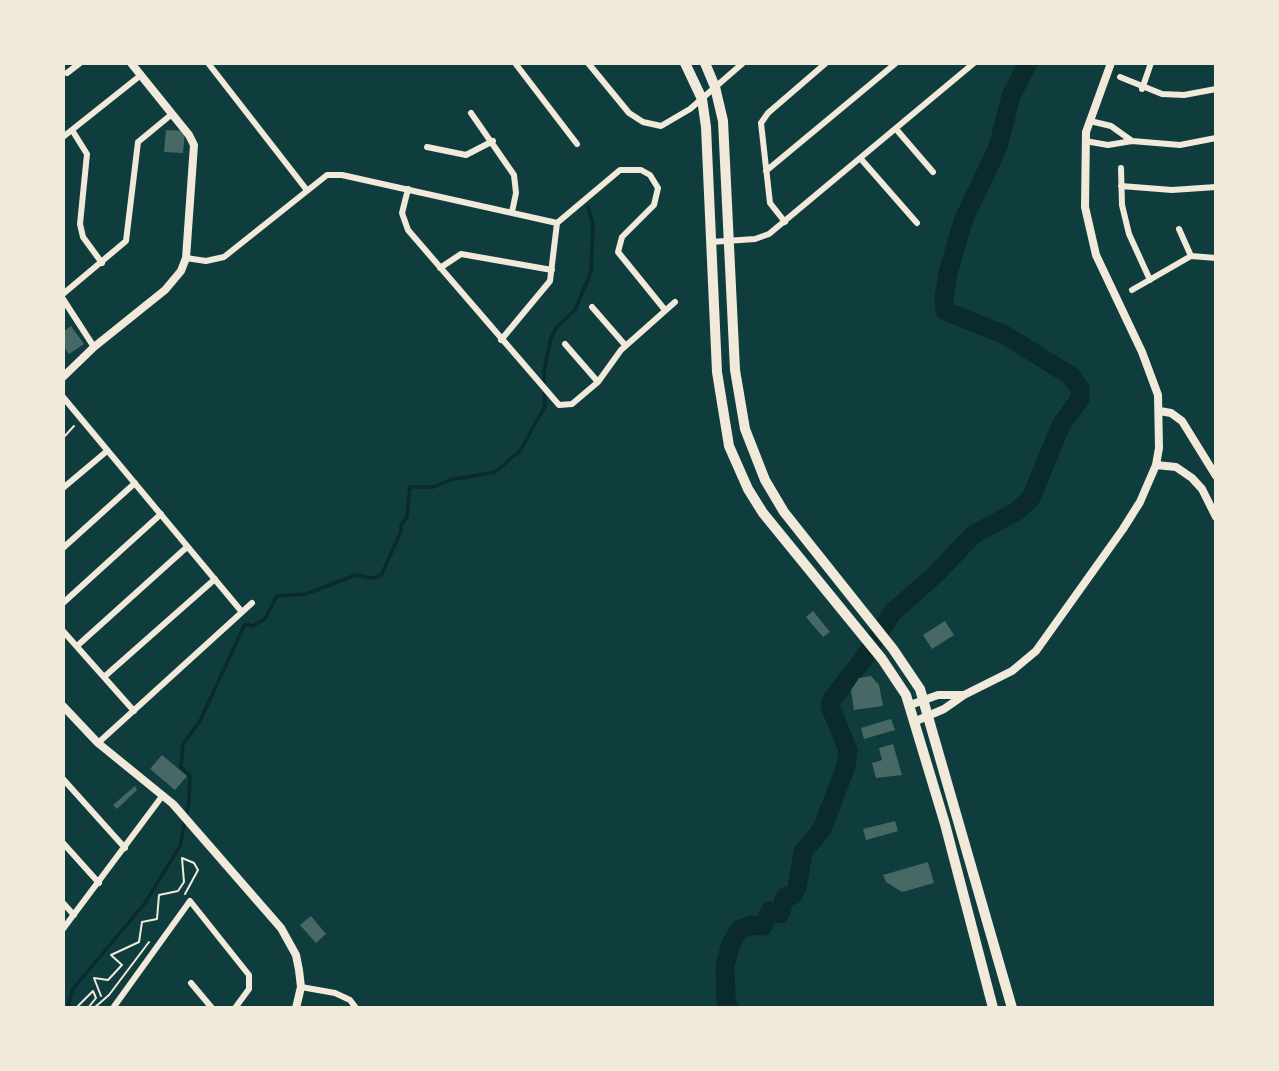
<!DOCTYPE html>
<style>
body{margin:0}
#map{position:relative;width:1279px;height:1071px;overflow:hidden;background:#0f3d3e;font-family:"Sofia Sans Condensed",sans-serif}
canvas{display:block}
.frame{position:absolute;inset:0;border:65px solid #f1e9da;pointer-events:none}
</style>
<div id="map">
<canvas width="1279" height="1071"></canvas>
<div class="frame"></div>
</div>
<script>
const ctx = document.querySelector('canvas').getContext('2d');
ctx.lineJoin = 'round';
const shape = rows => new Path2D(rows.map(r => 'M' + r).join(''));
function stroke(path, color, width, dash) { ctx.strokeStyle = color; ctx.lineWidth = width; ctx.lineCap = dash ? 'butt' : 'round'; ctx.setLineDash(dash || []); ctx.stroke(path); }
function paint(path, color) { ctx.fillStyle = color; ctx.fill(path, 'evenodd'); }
const stream = shape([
 [68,1008,72,990,145,903,180,846,189,802,190,776,181,767,183,744,200,721,245,624,252,626,265,619,277,596,306,594,356,575,371,578,381,576,401,531,401,525,407,517,410,487,434,487,450,480,495,472,520,451,545,406,544,371,551,338,556,328,575,310,591,272,593,224,588,207]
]);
const river = shape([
 [730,1008,726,1001,725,965,731,944,739,930,751,925,763,926,770,911,780,914,785,897,793,895,797,888,803,852,822,829,846,766,848,750,830,706,832,699,862,661,892,613,936,574,973,535,1017,511,1031,498,1061,425,1080,399,1080,389,1071,376,1005,335,945,311,944,298,948,273,963,221,998,147,1011,96,1028,63]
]);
const building = shape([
 [166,130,185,131,183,153,164,152],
 [71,326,84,344,69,354,63,346,63,332],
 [813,611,830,632,823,637,806,617],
 [945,621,954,635,932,649,923,635],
 [871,676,879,685,883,706,854,710,851,690,859,678],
 [891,719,895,730,864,739,861,728],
 [893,744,902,775,876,778,872,763,882,760,879,748],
 [162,755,187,776,175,790,150,769],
 [135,786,137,790,117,809,113,805],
 [895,821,898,831,866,840,863,829],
 [928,862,934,883,902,892,886,882,883,875],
 [311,916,326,934,316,943,300,925]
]);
const path = shape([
 [63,438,74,426],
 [101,996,94,978,108,980,122,965,111,955,139,942,142,922,157,919,159,895,178,891,184,882,182,858,194,863,198,870,185,894],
 [76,1008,93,991,96,998,88,1008],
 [94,1008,109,995,149,942]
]);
const minor = shape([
 [208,63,306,189],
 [515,63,577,144],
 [588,63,629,113,643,122,661,126,690,109,743,63],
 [67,73,80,63],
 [1120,77,1162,94,1184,95,1216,89],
 [1142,89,1151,63],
 [471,113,514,175,516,193,512,212],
 [1090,121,1111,126,1132,141],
 [896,129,933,172],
 [72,130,87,154,80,224,83,237,102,263],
 [63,137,141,75],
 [1085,141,1108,145,1132,141,1180,145,1216,138],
 [427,147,466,155,493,141],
 [861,159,917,223],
 [1121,168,1122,205,1129,234,1150,280],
 [766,171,896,63],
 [1121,186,1172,190,1216,187],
 [408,189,402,213,408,230,559,405,572,404,598,382,621,350,675,302],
 [785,222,770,203,761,123,768,113,826,63],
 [557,223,620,170,641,170,650,175,658,188,654,205,622,237,618,252,665,310],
 [1179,229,1191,256],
 [711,242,755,239,769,234,974,63],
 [186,258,206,261,224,257,327,175,342,175,557,223],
 [440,268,461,254,552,270],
 [1132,290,1191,256,1216,258],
 [63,294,126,241,138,142,172,114],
 [63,299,94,347],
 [592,307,625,345],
 [501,340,550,281,557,223],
 [565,344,598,382],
 [63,397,242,612],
 [63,488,107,451],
 [63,548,135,483],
 [63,603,161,514],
 [63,631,134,711],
 [77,646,187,547],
 [104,677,215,579],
 [98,743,252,603],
 [63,779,125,848],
 [63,843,99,883],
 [63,903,74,915],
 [63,929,163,795],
 [191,983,212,1008],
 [301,987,335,993,350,1000,356,1008],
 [113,1008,190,901,249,975,249,989,235,1008]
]);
const tertiary = shape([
 [63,377,94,347,165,290,181,271,186,258,194,145,189,135,131,63],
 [1160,411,1171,413,1182,421,1216,476],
 [1156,465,1176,467,1192,478,1202,489,1216,517],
 [910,705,938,695,964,695],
 [63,706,98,743,173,804,281,928,296,955,299,970,301,987,296,1008],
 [916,721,944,709,964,695,1012,671,1036,651,1123,529,1140,502,1156,465,1159,448,1158,395,1142,352,1096,255,1085,207,1086,132,1111,63]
]);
const primary = shape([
 [685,63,702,99,706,127,717,372,729,446,748,489,763,513,882,659,906,695,945,824,993,1008],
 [705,63,715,87,723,121,735,370,745,429,765,480,784,512,893,649,920,689,1012,1008]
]);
stroke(stream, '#0a2a2b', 3.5);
stroke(river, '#0a2a2b', 19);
paint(building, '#486865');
stroke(path, '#f1e9da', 2);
stroke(minor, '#f1e9da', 6);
stroke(tertiary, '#f1e9da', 8);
stroke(primary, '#f1e9da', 10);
</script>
